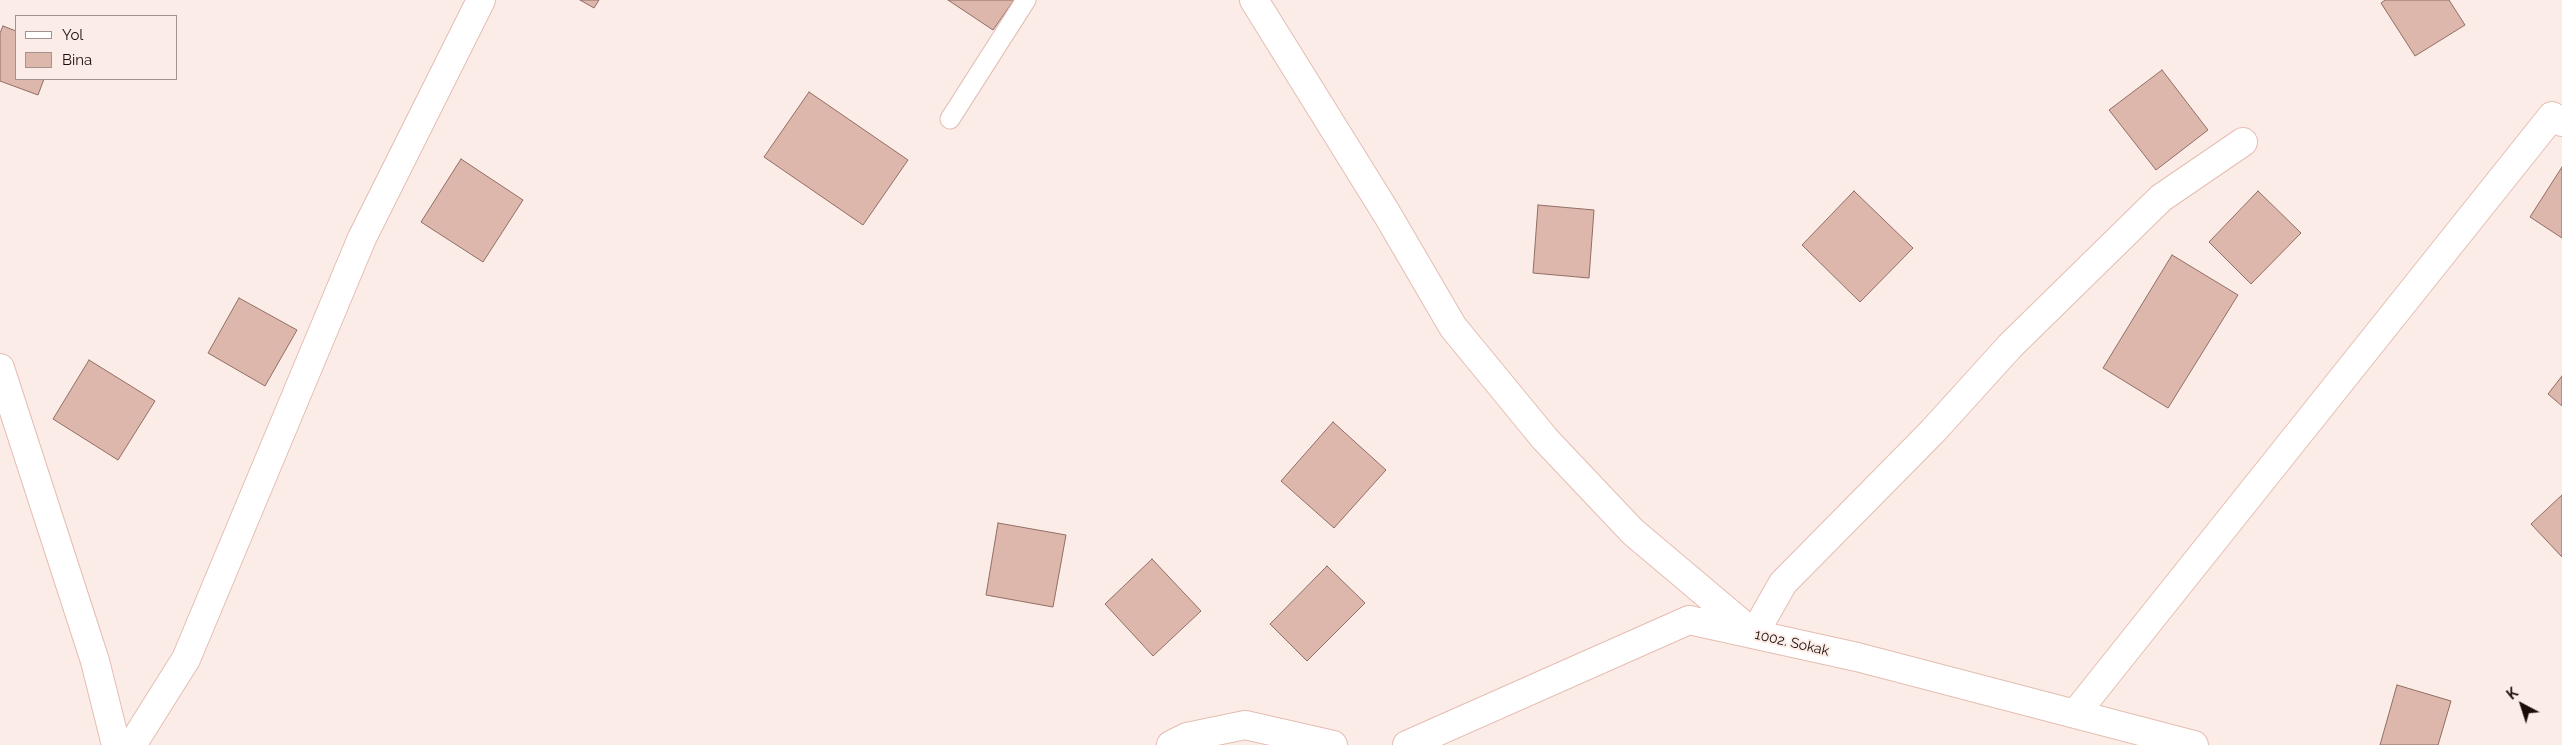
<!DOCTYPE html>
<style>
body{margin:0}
#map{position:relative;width:2562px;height:745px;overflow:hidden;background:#fcece7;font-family:Raleway,sans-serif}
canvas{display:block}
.legend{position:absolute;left:15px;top:15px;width:162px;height:65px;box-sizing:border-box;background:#fcece7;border:1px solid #a2938e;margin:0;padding:6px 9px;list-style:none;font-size:15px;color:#1a0d09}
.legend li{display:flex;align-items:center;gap:10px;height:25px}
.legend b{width:25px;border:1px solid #a2938e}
.north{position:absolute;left:2497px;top:680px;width:50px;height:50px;-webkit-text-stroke:4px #fcece7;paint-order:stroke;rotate:320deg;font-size:14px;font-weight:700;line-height:20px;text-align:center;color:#1a0d09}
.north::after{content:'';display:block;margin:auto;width:18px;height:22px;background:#1a0d09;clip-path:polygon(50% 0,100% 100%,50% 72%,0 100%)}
</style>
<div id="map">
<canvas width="2562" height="745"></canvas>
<ul class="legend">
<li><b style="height:6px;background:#fff"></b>Yol</li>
<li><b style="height:14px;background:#ddb6ac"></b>Bina</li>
</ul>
<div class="north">K</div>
</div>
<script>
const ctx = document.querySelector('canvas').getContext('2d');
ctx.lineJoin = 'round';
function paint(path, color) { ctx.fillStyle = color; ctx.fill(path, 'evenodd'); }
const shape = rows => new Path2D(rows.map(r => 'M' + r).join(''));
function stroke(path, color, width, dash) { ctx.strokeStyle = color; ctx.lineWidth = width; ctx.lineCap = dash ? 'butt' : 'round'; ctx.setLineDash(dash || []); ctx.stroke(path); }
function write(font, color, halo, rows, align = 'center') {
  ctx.font = font + ' Raleway,sans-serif'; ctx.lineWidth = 4; ctx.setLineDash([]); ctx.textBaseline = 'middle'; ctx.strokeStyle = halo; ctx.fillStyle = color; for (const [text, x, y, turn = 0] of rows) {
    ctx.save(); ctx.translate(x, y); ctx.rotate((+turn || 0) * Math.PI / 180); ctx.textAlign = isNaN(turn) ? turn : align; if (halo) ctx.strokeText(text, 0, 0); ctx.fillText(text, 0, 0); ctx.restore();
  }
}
const building = shape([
 [580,0,599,0,594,8,580,0],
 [948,0,1014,0,993,30,948,0],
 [2385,0,2449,0,2465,25,2415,56,2381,3,2385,0],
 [3,26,16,31,16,79,44,79,38,95,0,81,0,33,3,26],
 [2162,70,2208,130,2156,170,2109,110,2162,70],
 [809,92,908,160,863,225,764,157,809,92],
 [461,159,523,200,483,262,421,222,461,159],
 [2562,167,2562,238,2530,217,2562,167],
 [1854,191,1913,248,1860,302,1802,245,1854,191],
 [2258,191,2301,233,2251,284,2209,242,2258,191],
 [1538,205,1594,210,1589,278,1533,273,1538,205],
 [2172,255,2238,295,2168,408,2103,368,2172,255],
 [239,298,297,330,265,386,208,353,239,298],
 [89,360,155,401,118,460,53,419,89,360],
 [2562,376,2562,406,2548,394,2562,376],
 [1333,422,1386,470,1334,528,1281,481,1333,422],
 [2562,495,2562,557,2531,524,2562,495],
 [998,523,1066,535,1053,607,986,595,998,523],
 [1152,559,1201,611,1153,656,1105,604,1152,559],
 [1327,566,1365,603,1307,661,1270,624,1327,566],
 [2397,685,2451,701,2438,745,2380,745,2397,685]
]);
const lane = shape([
 [950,119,1026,0]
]);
const street = shape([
 [1254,0,1387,214,1453,327,1545,439,1633,532,1754,634,1783,583,1933,431,2010,346,2161,198,2243,142],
 [0,368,95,661,116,745],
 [2075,714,2552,116,2562,122],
 [132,745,186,659,362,238,481,0],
 [1171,745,1187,737,1245,725,1333,745],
 [1407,745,1689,620,1857,657,2194,745]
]);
const streetNames = [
 ["1002. Sokak",1792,643,13]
];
paint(building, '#ddb6ac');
stroke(building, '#916e64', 1);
stroke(lane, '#e4bdb2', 21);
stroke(street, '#e4bdb2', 30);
stroke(lane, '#fff', 19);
stroke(street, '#fff', 28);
write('14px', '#1a0d09', '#fcece7', streetNames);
</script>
